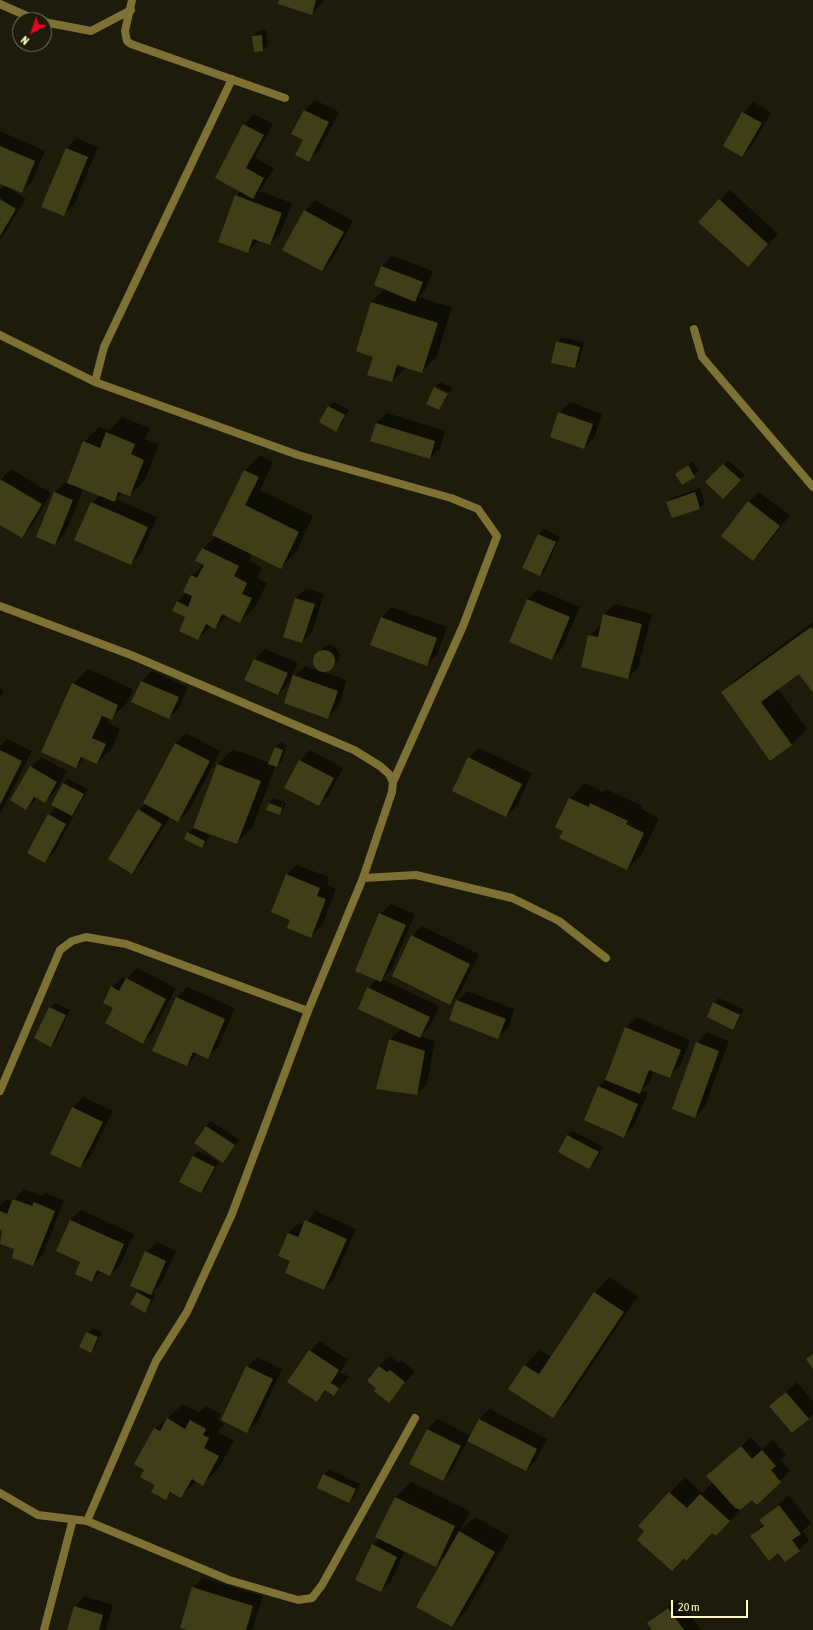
<!DOCTYPE html>
<style>
body{margin:0}
#map{position:relative;width:813px;height:1630px;overflow:hidden;background:#1d1c0b;font-family:"Asap Condensed",sans-serif}
canvas{display:block}
.north{position:absolute;left:12px;top:12px;width:40px;height:40px;box-sizing:border-box;background:#1d1c0b;border:1px solid #777456;border-radius:50%;rotate:220deg;font-size:11px;font-weight:700;line-height:16px;text-align:center;color:#fff9c7}
.north::after{content:'';display:block;margin:auto;width:14px;height:18px;background:#f2001d;clip-path:polygon(50% 0,100% 100%,50% 72%,0 100%)}
.scale{position:absolute;left:671px;top:1600px;width:77px;height:18px;box-sizing:border-box;border:2px solid #fff9c7;border-top:0;padding-left:5px;font-size:12px;line-height:14px;white-space:nowrap;color:#fff9c7;-webkit-text-stroke:3px #1d1c0b;paint-order:stroke}
</style>
<div id="map">
<canvas width="813" height="1630"></canvas>
<div class="north">N</div>
<div class="scale">20 m</div>
</div>
<script>
const ctx = document.querySelector('canvas').getContext('2d');
ctx.lineJoin = 'round';
function paint(path, color) { ctx.fillStyle = color; ctx.fill(path, 'evenodd'); }
const shape = rows => new Path2D(rows.map(r => 'M' + r).join(''));
function stroke(path, color, width, dash) { ctx.strokeStyle = color; ctx.lineWidth = width; ctx.lineCap = dash ? 'butt' : 'round'; ctx.setLineDash(dash || []); ctx.stroke(path); }
const shadow = shape([
 [280,0,325,0,312,14],
 [266,30,268,45,263,50,253,36,258,31],
 [315,100,339,112,319,151,308,161,304,139,293,134,305,110],
 [754,102,771,113,752,146,742,156,724,146,743,113],
 [254,114,273,124,255,158,274,168,260,191,292,203,280,234,270,244,259,240,248,252,236,196,241,191,244,125],
 [0,131,45,151,32,182,21,192,8,188,26,199,0,240,0,190,5,185,0,183],
 [77,138,98,147,74,205,63,215,66,148],
 [730,190,778,234,758,255,720,200],
 [315,200,353,221,332,260,322,270,305,211],
 [392,256,433,271,425,290,419,297,452,307,437,356,422,372,406,367,392,381,374,356,371,302,385,289,375,285,382,266],
 [562,337,584,342,579,362,574,367,557,342],
 [440,382,452,388,450,393,436,386],
 [435,387,449,395,439,409,427,403],
 [334,402,349,410,341,425,336,430,329,407],
 [570,402,602,414,594,438,584,448,559,413],
 [387,413,445,431,440,448,430,458,376,423],
 [122,417,150,428,145,439,159,444,145,480,130,495,123,493,116,499,157,517,141,554,131,564,92,503,100,495,84,488,65,534,55,544,37,536,55,492,65,482,68,483,84,442,99,427,109,430],
 [260,455,273,462,260,490,313,516,296,552,281,567,252,554,249,561,262,567,257,578,267,583,255,607,240,622,227,616,215,628,211,626,198,639,177,602,187,592,191,576,204,564,203,549,216,536,214,535,245,470],
 [728,460,745,475,723,497,707,482],
 [693,461,699,471,682,484,676,474],
 [11,469,51,493,32,526,22,536,0,523,0,480],
 [700,488,705,503,700,508,673,517,667,502,672,498],
 [759,492,790,515,764,549,753,560,748,502],
 [544,529,560,537,545,570,540,575,524,567,539,534],
 [306,588,324,594,312,632,302,642,296,598],
 [538,589,580,607,562,648,552,659,510,641,528,599],
 [615,604,652,614,638,668,627,678,589,636,600,625,602,626,604,614],
 [392,607,447,627,437,655,426,665,371,645,382,617],
 [813,622,813,691,800,673,778,689,807,729,792,744,770,760,722,693,737,678],
 [329,645,334,646,340,655,339,660,330,669,319,670,313,661,315,656,324,647],
 [265,649,298,663,288,684,278,694,246,680,255,659],
 [305,666,347,680,338,708,328,718,294,676],
 [88,669,133,689,127,703,111,718,109,717,107,722,120,729,112,748,97,763,85,757,76,767,73,684],
 [152,671,188,687,179,708,169,718,133,702,142,681],
 [0,688,4,690,0,697],
 [186,733,220,751,189,811,178,821,170,817,142,862,132,873,139,810,145,804,176,743],
 [7,739,32,751,0,814,0,746],
 [280,742,287,745,282,761,276,765,252,828,237,843,198,829,198,830,210,836,202,847,188,833,194,828,218,764,233,749,270,763,275,747],
 [479,748,532,773,517,806,506,816,468,758],
 [310,750,343,768,329,795,319,805,300,761],
 [41,757,67,771,55,792,44,802,37,798,26,809,31,767],
 [68,779,88,789,55,851,45,862,49,815,56,807,63,784],
 [585,783,603,792,606,789,642,806,641,809,659,818,642,854,627,869,557,827,570,798],
 [274,798,286,803,284,809,279,814,267,809,269,803],
 [282,803,284,803,282,809,280,809],
 [297,865,329,877,327,885,336,889,322,926,311,936,292,919,286,875],
 [391,904,415,914,391,971,382,979,439,1006,430,1027,420,1036,435,1041,427,1084,416,1094,390,1040,401,1029,368,988,377,979,380,914],
 [422,926,479,954,460,993,450,1003,412,936],
 [137,968,176,988,153,1032,143,1043,112,987,123,977,127,979],
 [187,987,235,1008,218,1047,207,1058,198,1053,187,1065,176,998],
 [467,991,515,1009,508,1028,498,1038,457,1001],
 [719,998,744,1010,737,1024,732,1029,714,1003],
 [55,1003,70,1010,56,1041,51,1046,50,1008],
 [636,1017,690,1040,680,1066,669,1076,654,1070,650,1082,641,1090,648,1093,634,1126,624,1136,598,1087,605,1080,626,1028],
 [707,1032,729,1041,705,1106,695,1117,697,1043],
 [83,1097,113,1111,90,1157,80,1167,51,1154,73,1107],
 [211,1121,239,1140,223,1161,206,1126],
 [573,1131,603,1147,594,1163,589,1168,568,1135],
 [198,1151,219,1162,206,1187,201,1192,193,1156],
 [24,1189,42,1196,45,1193,64,1200,43,1254,33,1265,16,1249,0,1243,4,1230,0,1228,0,1206,7,1199,13,1202],
 [81,1210,134,1234,120,1265,110,1275,101,1271,92,1281,82,1261,70,1220],
 [316,1211,356,1229,334,1279,324,1289,291,1261,288,1233,299,1223,304,1225],
 [157,1242,176,1251,161,1284,152,1293,156,1295,145,1312,137,1293,141,1289,146,1252],
 [610,1277,638,1296,568,1401,552,1417,510,1388,525,1365,540,1350,552,1357,595,1292],
 [92,1328,102,1332,95,1347,91,1352,87,1333],
 [320,1341,348,1360,340,1372,349,1377,333,1395,327,1390,317,1401,310,1351],
 [390,1356,398,1363,401,1360,415,1371,389,1402,377,1388,379,1366],
 [257,1357,282,1369,258,1421,247,1432,247,1367],
 [797,1382,813,1401,813,1414,792,1431,771,1406],
 [183,1404,199,1413,206,1406,221,1414,218,1419,224,1423,218,1432,234,1441,218,1469,203,1484,196,1481,181,1496,172,1492,165,1499,146,1469,155,1429],
 [490,1409,547,1439,536,1460,526,1470,468,1440,453,1469,443,1480,410,1463,427,1429,438,1419,471,1436,479,1419],
 [751,1437,762,1449,773,1440,786,1455,781,1460,790,1471,757,1504,752,1498,716,1535,712,1532,646,1531,639,1526,685,1477,702,1493,713,1482,708,1476],
 [329,1469,360,1484,354,1497,349,1502,318,1487,324,1474],
 [411,1482,470,1511,461,1530,475,1517,509,1536,467,1610,452,1626,444,1557,436,1565,405,1551,391,1581,380,1591,373,1545,380,1538,395,1498],
 [789,1495,811,1523,803,1531,809,1540,799,1550,778,1552,751,1536,764,1524,760,1520],
 [203,1578,263,1596,252,1630,190,1630,193,1588],
 [85,1596,113,1605,106,1630,68,1630,75,1607],
 [679,1599,701,1630,653,1630,648,1624,659,1613]
]);
const building = shape([
 [279,0,316,0,312,15,278,4],
 [262,35,263,51,254,52,252,36],
 [304,110,329,122,309,162,295,155,303,140,291,134],
 [742,112,762,123,742,157,723,146],
 [243,124,264,135,246,168,264,178,253,199,215,178],
 [0,146,35,161,22,193,0,184],
 [66,148,88,157,64,216,41,207],
 [235,195,282,213,270,245,253,239,248,253,218,242],
 [0,199,16,209,0,236],
 [719,199,768,244,748,267,698,222],
 [304,210,344,232,322,271,282,250],
 [381,266,423,282,415,302,374,285],
 [371,302,438,323,422,373,397,365,392,382,367,375,373,357,356,351],
 [556,341,580,347,575,368,551,363],
 [434,387,448,394,439,410,426,404],
 [328,406,345,415,336,432,319,422],
 [558,412,593,424,584,449,550,437],
 [376,423,435,441,430,459,370,441],
 [106,432,135,444,131,454,144,460,130,496,118,492,115,502,67,483,83,441,100,448],
 [723,464,741,480,723,499,705,482],
 [688,465,695,477,682,485,675,474],
 [244,470,259,477,245,505,299,532,281,569,212,535],
 [0,479,42,504,22,538,0,525],
 [54,492,73,500,55,545,36,537],
 [695,492,700,509,672,518,666,502],
 [748,501,780,526,753,561,721,536],
 [91,502,148,527,131,565,74,540],
 [538,534,556,542,540,576,522,568],
 [202,548,239,566,234,576,247,583,242,594,252,598,240,623,222,614,215,629,206,624,198,640,179,631,185,617,172,611,177,601,188,607,192,596,183,592,191,575,197,578,204,565,195,561],
 [295,598,315,604,302,643,283,637],
 [527,599,570,617,552,660,509,642],
 [603,614,642,624,628,679,581,667,588,635,598,637],
 [381,617,437,638,427,666,370,645],
 [811,627,813,630,813,693,799,674,761,702,792,745,770,761,721,692],
 '313 661a11 11 0 1 1 22 0a11 11 0 1 1-22 0Z',
 [254,659,288,673,278,695,244,680],
 [293,675,338,691,328,719,284,703],
 [141,681,179,697,169,719,131,702],
 [72,683,118,705,112,720,102,716,92,738,106,744,97,764,81,757,76,768,41,752],
 [175,743,210,761,178,822,143,803],
 [275,747,283,750,277,767,268,764],
 [0,750,22,761,0,805],
 [468,757,522,784,506,817,452,791],
 [299,760,334,778,319,806,284,788],
 [217,764,261,781,237,844,193,828],
 [30,766,57,782,45,803,34,797,26,810,10,800],
 [63,783,84,794,72,816,51,805],
 [569,798,589,807,590,803,628,821,626,824,644,833,627,870,559,838,563,831,555,827],
 [269,803,282,808,280,815,266,810],
 [138,809,162,824,132,874,108,859],
 [48,814,66,824,45,863,27,853],
 [187,832,205,841,202,848,184,839],
 [286,874,320,888,317,896,326,899,311,938,287,928,290,920,271,912],
 [379,913,406,925,381,982,355,971],
 [411,935,470,964,450,1005,392,976],
 [126,978,166,999,143,1044,105,1023,113,1008,103,1003,111,986,119,991],
 [367,987,430,1017,420,1038,358,1009],
 [176,997,225,1019,208,1059,193,1052,187,1066,152,1051],
 [456,1000,506,1019,498,1039,449,1020],
 [713,1002,740,1015,733,1030,707,1017],
 [49,1007,66,1015,51,1047,34,1038],
 [625,1027,681,1050,670,1078,649,1070,640,1094,605,1080],
 [389,1039,425,1051,417,1095,376,1089],
 [696,1042,719,1051,695,1118,672,1109],
 [598,1086,638,1104,624,1138,584,1120],
 [72,1107,103,1122,80,1168,50,1154],
 [206,1126,235,1145,223,1163,194,1143],
 [567,1135,599,1152,589,1169,558,1152],
 [193,1156,215,1167,201,1193,179,1182],
 [13,1199,32,1206,34,1202,55,1211,33,1266,12,1258,14,1249,0,1244,2,1230,0,1230,0,1211,7,1214],
 [70,1220,124,1244,110,1276,97,1270,92,1282,75,1274,80,1262,56,1251],
 [305,1220,347,1239,324,1290,285,1273,290,1261,278,1256,288,1233,298,1237],
 [145,1251,166,1261,151,1295,130,1286],
 [137,1292,151,1300,145,1313,130,1304],
 [594,1292,624,1312,553,1418,508,1389,524,1365,539,1374],
 [86,1332,98,1337,91,1353,79,1347],
 [309,1350,339,1370,331,1383,339,1388,334,1396,325,1390,317,1402,287,1382],
 [813,1354,813,1369,806,1359],
 [246,1366,273,1379,247,1433,221,1420],
 [379,1366,387,1372,390,1370,405,1382,389,1403,374,1391,376,1388,367,1381],
 [786,1392,809,1419,792,1433,769,1406],
 [167,1418,185,1429,190,1420,206,1429,203,1435,209,1438,204,1448,219,1456,203,1486,192,1479,181,1498,170,1492,166,1500,151,1492,155,1485,140,1477,144,1470,134,1464,154,1428,160,1431],
 [479,1419,537,1449,526,1471,467,1441],
 [427,1429,461,1446,443,1481,409,1464],
 [741,1446,752,1459,762,1450,776,1466,771,1470,781,1482,757,1505,752,1500,740,1510,737,1508,736,1509,706,1476],
 [323,1474,356,1489,349,1503,317,1488],
 [669,1492,687,1508,700,1494,730,1521,716,1536,712,1533,686,1561,684,1558,672,1571,637,1540,644,1531,638,1526],
 [395,1497,455,1526,436,1567,375,1537],
 [779,1505,801,1534,792,1540,800,1551,785,1562,778,1553,769,1561,750,1536,764,1526,759,1520],
 [459,1531,495,1552,452,1627,416,1607],
 [372,1544,397,1557,381,1592,355,1580],
 [192,1587,253,1606,246,1630,188,1630,180,1628],
 [74,1606,103,1615,99,1630,67,1630],
 [668,1608,684,1630,652,1630,647,1623]
]);
const street = shape([
 [132,0,125,31,127,41,131,44,285,98],
 [0,4,36,20],
 [44,22,91,31,131,10],
 [232,79,104,347,95,382,298,455,451,498,478,509,497,536,463,626,393,782],
 [694,329,702,357,813,487],
 [0,335,95,382],
 [0,606,131,655,354,750,380,766,389,774,393,782,392,792,363,878],
 [0,1091,60,950,72,941,86,937,126,944,308,1011],
 [0,1493,38,1515,87,1521,229,1580,298,1600,312,1598,322,1585,415,1418],
 [87,1521,156,1361,187,1312,232,1214,308,1011,363,878,416,875,512,898,559,921,606,958],
 [44,1630,73,1519]
]);
paint(shadow, '#0007');
paint(building, '#3f3e16');
stroke(street, '#7e7134', 8);
</script>
